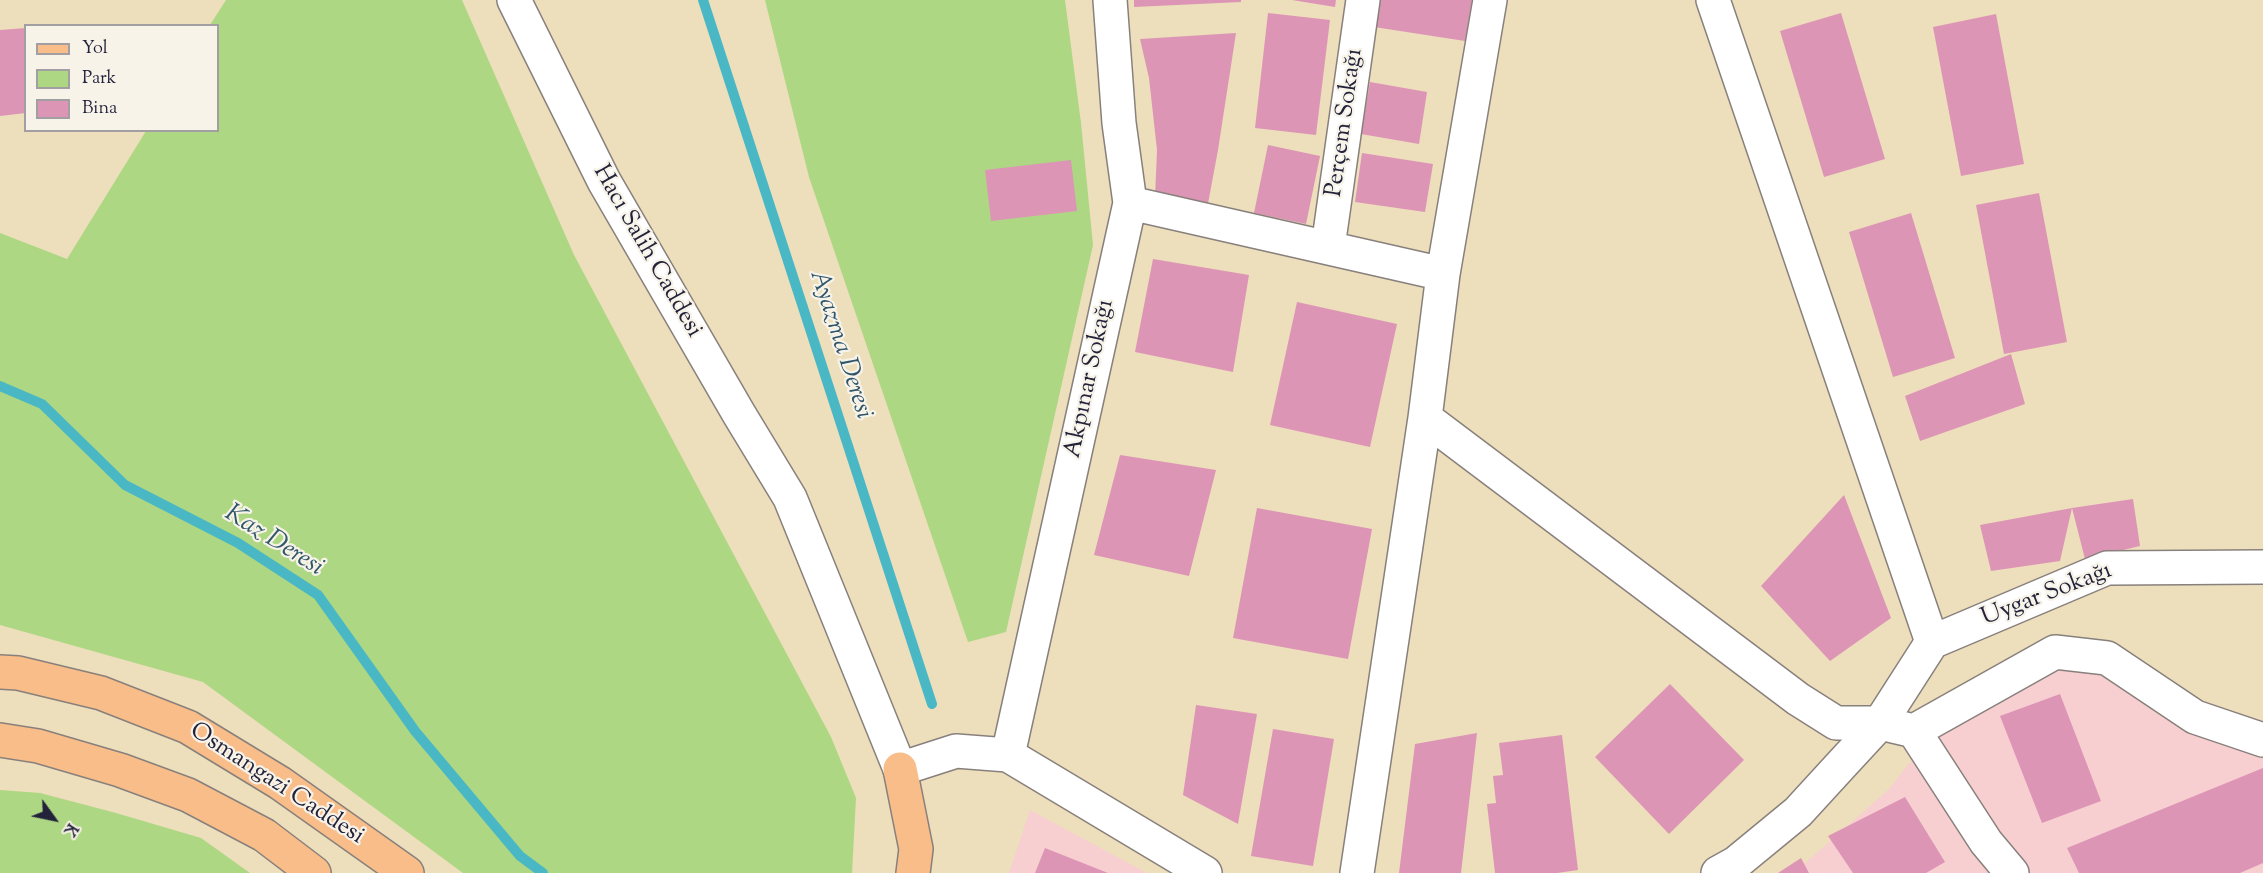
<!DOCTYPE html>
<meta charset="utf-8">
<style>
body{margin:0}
#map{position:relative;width:2263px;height:873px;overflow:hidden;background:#eddebc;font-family:"Sorts Mill Goudy",serif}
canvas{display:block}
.legend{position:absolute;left:24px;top:24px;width:195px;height:108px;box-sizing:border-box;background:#f7f3e8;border:2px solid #a29fa3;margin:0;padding:8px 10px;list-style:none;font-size:18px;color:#22223b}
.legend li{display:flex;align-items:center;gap:12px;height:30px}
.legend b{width:30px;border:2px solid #a29fa3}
.north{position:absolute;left:24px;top:789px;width:60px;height:60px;-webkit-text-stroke:4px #f7f3e8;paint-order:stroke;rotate:123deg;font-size:16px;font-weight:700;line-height:24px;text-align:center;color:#22223b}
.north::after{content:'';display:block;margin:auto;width:21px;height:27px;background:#22223b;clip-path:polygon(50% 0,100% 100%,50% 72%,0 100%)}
</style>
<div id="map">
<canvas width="2263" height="873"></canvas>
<ul class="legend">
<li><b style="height:8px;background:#f8bd88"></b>Yol</li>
<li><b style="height:16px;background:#add783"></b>Park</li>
<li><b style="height:16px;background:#dd95b5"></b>Bina</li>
</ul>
<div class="north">K</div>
</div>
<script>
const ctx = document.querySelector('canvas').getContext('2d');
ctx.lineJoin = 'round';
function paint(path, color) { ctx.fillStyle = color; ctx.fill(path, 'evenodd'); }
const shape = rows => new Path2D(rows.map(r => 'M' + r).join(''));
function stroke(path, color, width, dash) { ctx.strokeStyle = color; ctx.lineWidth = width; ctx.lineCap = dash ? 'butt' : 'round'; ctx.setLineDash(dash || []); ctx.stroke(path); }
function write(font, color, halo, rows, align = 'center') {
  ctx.font = font + ' "Sorts Mill Goudy",serif'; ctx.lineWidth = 4.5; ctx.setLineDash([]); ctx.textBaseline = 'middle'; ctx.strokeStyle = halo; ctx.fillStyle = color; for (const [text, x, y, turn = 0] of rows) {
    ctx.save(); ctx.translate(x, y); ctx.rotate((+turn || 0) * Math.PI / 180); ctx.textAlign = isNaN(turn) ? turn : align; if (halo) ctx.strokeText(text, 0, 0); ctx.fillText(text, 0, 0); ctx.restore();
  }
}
const built = shape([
 [2118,643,2228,733,2263,746,2263,873,1794,873,1889,789,1957,702],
 [1030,810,1147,873,1009,873]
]);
const green = shape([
 [226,0,462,0,574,255,831,737,856,798,852,873,463,873,203,682,0,625,0,233,67,259,146,131,218,130,218,26,210,25],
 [765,0,1065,0,1081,123,1093,245,1006,632,968,642,809,177],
 [0,790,40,793,116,813,201,838,250,873,0,873]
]);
const stream = shape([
 [703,0,932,704],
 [0,386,42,404,125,485,238,543,318,595,415,731,520,856,543,873]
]);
const building = shape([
 [1134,0,1241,0,1241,2,1134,7],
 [1292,0,1336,0,1335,7],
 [1378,0,1472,0,1465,41,1374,27],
 [1268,13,1330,20,1316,135,1255,128],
 [1841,13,1885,159,1824,177,1780,31],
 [1996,14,2024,164,1961,176,1933,27],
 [26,28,26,113,0,116,0,30],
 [1236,33,1218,150,1207,209,1155,198,1157,150,1149,78,1140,39],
 [1370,82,1427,92,1419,144,1361,134],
 [1268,145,1320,156,1306,224,1254,213],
 [1362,153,1433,164,1425,212,1355,202],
 [1071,160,1077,211,991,221,985,170],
 [2039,193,2067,342,2004,354,1976,205],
 [1911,213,1955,358,1893,377,1849,232],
 [1153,259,1249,275,1233,372,1135,352],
 [1297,302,1397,324,1370,447,1270,425],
 [2011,354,2025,404,1920,441,1905,396],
 [1120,455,1216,470,1189,576,1094,555],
 [1844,495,1891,618,1830,661,1761,586],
 [2133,499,2140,546,2085,559,2072,508],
 [1257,508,1372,529,1348,659,1233,638],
 [2072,508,2060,561,1991,571,1980,525],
 [1670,684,1744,760,1669,834,1595,757],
 [2060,694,2101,801,2042,823,2000,716],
 [1196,705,1257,714,1238,824,1183,795],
 [1273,729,1334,739,1313,866,1251,856],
 [1477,733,1461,873,1399,873,1415,744],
 [1562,735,1578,870,1557,873,1495,873,1487,804,1496,803,1493,776,1503,775,1499,743],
 [2263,768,2263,863,2240,873,2079,873,2067,848],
 [1905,797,1945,862,1926,873,1853,873,1828,836],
 [1045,848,1108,873,1035,873],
 [1801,858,1809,873,1778,873]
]);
const minor = shape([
 [514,0,604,181,739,414,790,498,900,769,956,751,1008,755,1205,873],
 [1490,0,1443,274,1425,418,1798,699,1836,723,1880,723,1914,731],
 [1713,0,1932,642],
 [1130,203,1443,274],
 [1328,247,1363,0],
 [1914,731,2055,652,2107,658,2195,717,2263,740],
 [1914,731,1986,842,2012,873],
 [1008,755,1130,203,1119,123,1110,0],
 [1357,873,1425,418],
 [1718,873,1736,863,1798,812,1842,764,1880,723,1932,642,2107,568,2263,567]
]);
const primary = shape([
 [0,672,18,673,101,693,188,727,280,783,407,873],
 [0,740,38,746,120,770,188,795,264,835,314,873],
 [900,769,916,849,913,873]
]);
const streetNames = [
 ["Perçem Sokağı",1346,123,-82],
 ["Hacı Salih Caddesi",646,252,60],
 ["Akpınar Sokağı",1091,379,-78],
 ["Uygar Sokağı",2047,596,-21],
 ["Osmangazi Caddesi",276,785,33]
];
const waterNames = [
 ["Ayazma Deresi",839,345,72],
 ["Kaz Deresi",273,542,32]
];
paint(built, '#f7cfd1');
paint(green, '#add783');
stroke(stream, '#4ab8c4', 10);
paint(building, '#dd95b5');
stroke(minor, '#88807c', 36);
stroke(primary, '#88807c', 36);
stroke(minor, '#fff', 33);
stroke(primary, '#f8bd88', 33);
write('24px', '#22223b', '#f7f3e8', streetNames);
write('italic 26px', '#30566b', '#f7f3e8', waterNames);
</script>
